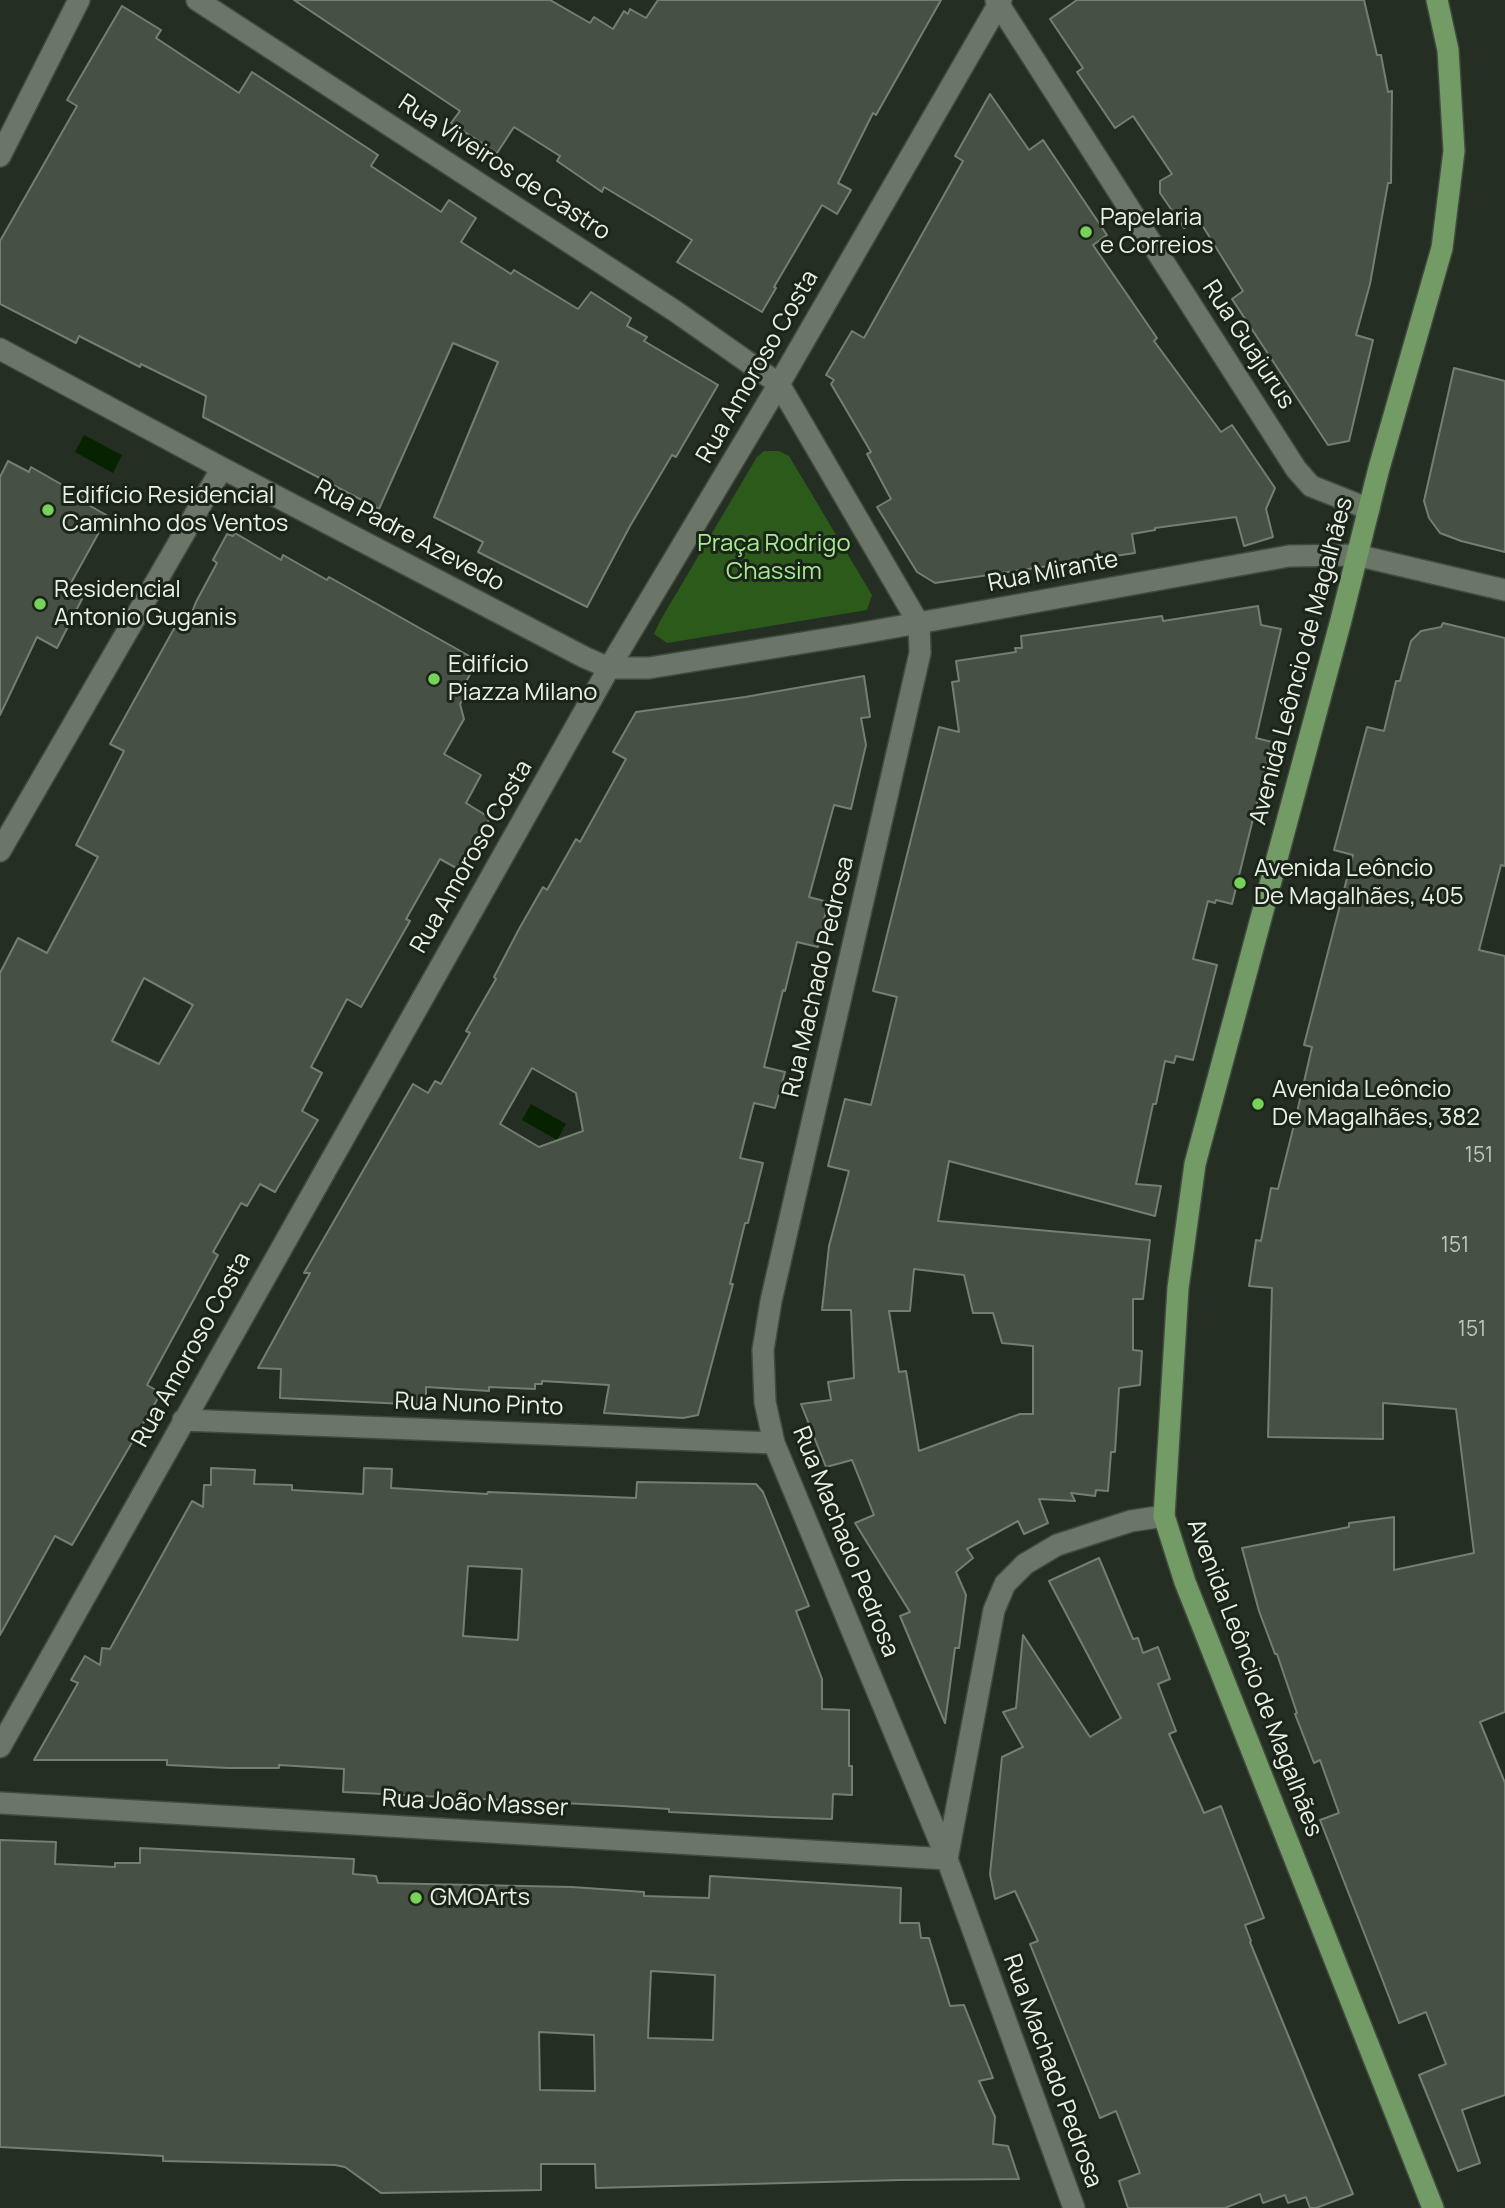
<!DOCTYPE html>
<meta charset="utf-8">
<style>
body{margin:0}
canvas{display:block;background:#242e22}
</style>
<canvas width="1505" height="2208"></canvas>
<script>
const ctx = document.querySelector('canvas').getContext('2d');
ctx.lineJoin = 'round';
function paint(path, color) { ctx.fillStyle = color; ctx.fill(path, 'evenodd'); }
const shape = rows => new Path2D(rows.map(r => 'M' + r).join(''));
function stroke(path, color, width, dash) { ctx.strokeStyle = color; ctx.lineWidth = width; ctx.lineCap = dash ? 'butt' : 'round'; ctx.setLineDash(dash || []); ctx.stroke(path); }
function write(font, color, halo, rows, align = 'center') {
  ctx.font = font + ' Manrope,sans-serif'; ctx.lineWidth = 6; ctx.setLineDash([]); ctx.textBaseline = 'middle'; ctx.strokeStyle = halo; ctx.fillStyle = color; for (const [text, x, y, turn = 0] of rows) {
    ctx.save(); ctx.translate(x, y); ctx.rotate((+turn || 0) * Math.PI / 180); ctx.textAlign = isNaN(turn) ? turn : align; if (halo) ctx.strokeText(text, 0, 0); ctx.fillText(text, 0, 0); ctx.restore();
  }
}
const green = shape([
 [764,451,779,451,789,456,872,595,867,610,667,643,654,634,660,621,757,457]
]);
const water = shape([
 [84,435,122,455,113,473,75,452],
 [531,1104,566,1124,557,1140,522,1120]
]);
const building = shape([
 [294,0,550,0,590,23,594,17,613,29,624,11,628,14,630,9,646,18,658,0,941,0,876,115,873,113,838,183,851,190,837,214,822,205,774,287,776,288,762,312,677,262,692,240,604,187,602,192,557,161,560,156,514,127,497,153,451,123,460,111,294,0],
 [1077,0,1364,0,1377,55,1381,55,1388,92,1392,91,1391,183,1388,183,1370,284,1356,335,1373,340,1349,441,1328,445,1232,299,1243,291,1199,220,1184,228,1160,193,1160,181,1172,174,1133,116,1115,128,1077,72,1083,68,1050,19,1077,0],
 [122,6,161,30,156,38,239,93,252,72,378,155,371,166,441,212,449,200,476,218,461,242,511,274,514,270,578,309,591,292,631,318,627,326,647,337,644,341,718,385,676,457,672,455,630,526,587,607,478,552,483,542,434,517,498,362,453,343,379,509,203,417,206,396,141,364,140,367,79,336,76,343,0,304,0,241,77,106,67,100,122,6],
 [990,94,1029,150,1043,140,1107,235,1093,245,1157,338,1154,341,1221,432,1232,425,1275,488,1266,509,1273,537,1244,546,1236,517,1155,528,1155,530,1132,534,1135,553,935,583,917,572,877,507,891,499,867,454,871,452,831,384,834,380,826,375,852,331,864,338,963,161,955,156,990,94],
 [1454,368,1505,381,1505,552,1461,541,1440,533,1429,518,1424,501,1454,368],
 [8,461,29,472,31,467,87,499,85,503,108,516,66,592,82,599,57,648,37,637,0,715,0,477,8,461],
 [235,533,281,560,283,555,327,580,329,577,471,657,464,669,471,672,464,686,469,689,460,704,464,719,444,754,481,775,466,803,490,818,460,870,440,859,406,919,410,921,361,1007,347,999,311,1067,322,1073,302,1111,318,1120,275,1192,260,1184,247,1206,241,1203,213,1252,218,1255,147,1385,161,1393,72,1545,55,1536,0,1635,0,973,18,938,47,953,98,857,76,845,124,751,110,744,176,625,185,630,196,602,217,563,213,560,227,534,233,536,235,533],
 [144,978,193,1005,159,1064,112,1041,144,978],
 [1258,606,1261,625,1281,629,1256,738,1272,742,1232,904,1216,900,1215,903,1208,901,1193,959,1217,965,1193,1060,1176,1056,1174,1063,1165,1061,1156,1104,1153,1104,1136,1184,1161,1186,1155,1216,949,1161,938,1221,1150,1240,1143,1299,1133,1299,1133,1350,1142,1351,1140,1385,1119,1388,1115,1452,1111,1452,1108,1491,1096,1490,1095,1496,1071,1493,1075,1501,1039,1499,1048,1523,1024,1534,1018,1521,967,1549,973,1558,956,1572,966,1595,959,1648,955,1648,945,1723,900,1616,910,1612,855,1523,874,1515,852,1460,826,1467,801,1404,831,1400,828,1382,854,1378,851,1310,822,1310,829,1246,849,1171,828,1166,845,1099,871,1105,897,997,873,991,939,727,959,732,952,682,959,681,956,661,1016,652,1015,648,1022,648,1021,636,1162,616,1163,621,1258,606],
 [914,1269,964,1275,973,1313,993,1313,1002,1343,1033,1346,1033,1414,1020,1414,919,1451,906,1371,899,1372,889,1311,910,1311,914,1269],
 [1443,623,1505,638,1505,866,1501,865,1479,950,1505,956,1505,1712,1480,1722,1505,1783,1505,2095,1462,2110,1480,2163,1458,2171,1419,2075,1446,2064,1426,2012,1399,2023,1381,1976,1320,1820,1339,1813,1320,1760,1314,1763,1295,1714,1297,1713,1277,1654,1275,1654,1259,1611,1242,1548,1349,1527,1349,1523,1394,1517,1394,1570,1474,1553,1456,1409,1383,1403,1383,1439,1268,1437,1272,1288,1249,1286,1256,1240,1261,1241,1271,1188,1278,1189,1295,1121,1312,1047,1304,1045,1353,855,1334,850,1367,727,1384,731,1396,681,1400,681,1411,641,1421,631,1441,627,1443,623],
 [864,676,870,717,861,718,866,745,851,809,834,805,809,897,828,902,818,947,797,942,785,991,783,990,764,1067,785,1072,775,1108,754,1103,740,1158,763,1163,748,1223,745,1223,730,1284,733,1284,698,1415,683,1418,604,1413,609,1385,542,1381,542,1384,535,1384,535,1389,489,1387,489,1391,426,1387,426,1405,280,1398,281,1369,258,1368,310,1273,304,1273,413,1084,428,1093,435,1081,441,1084,470,1033,466,1031,496,979,494,977,519,929,543,887,547,890,576,839,580,842,626,759,613,752,636,712,745,697,864,676],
 [532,1068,576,1093,583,1131,539,1147,500,1124,532,1068],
 [211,1468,255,1470,254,1484,292,1485,292,1490,363,1494,364,1468,392,1469,391,1488,487,1494,488,1492,636,1498,637,1482,756,1484,763,1492,809,1606,796,1611,822,1679,822,1709,849,1710,849,1766,852,1766,852,1795,833,1794,832,1819,772,1817,669,1812,669,1809,622,1806,343,1792,344,1769,279,1765,279,1768,229,1768,167,1765,167,1760,34,1760,78,1683,71,1680,85,1656,100,1665,102,1648,110,1649,192,1501,203,1507,204,1485,211,1485,211,1468],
 [468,1566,522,1569,518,1640,463,1636,468,1566],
 [1099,1558,1133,1639,1138,1638,1143,1653,1158,1647,1170,1679,1158,1684,1176,1731,1169,1734,1204,1813,1221,1806,1264,1918,1245,1925,1251,1941,1250,1942,1353,2194,1316,2208,1310,2208,1306,2197,1288,2203,1285,2195,1263,2203,1260,2194,1225,2208,1128,2208,1119,2181,1140,2173,1116,2111,1100,2118,1030,1944,1038,1941,1015,1891,995,1899,990,1874,1002,1757,1023,1747,1003,1712,1016,1708,1023,1635,1090,1737,1121,1718,1049,1581,1099,1558],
 [0,1840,56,1842,55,1864,115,1867,115,1863,140,1863,140,1848,354,1859,353,1874,376,1876,378,1883,572,1887,644,1892,644,1896,709,1898,710,1876,901,1888,900,1923,919,1923,921,1938,929,1938,950,2006,964,2005,993,2078,979,2081,995,2117,993,2144,1008,2146,1019,2179,900,2180,596,2188,595,2164,541,2164,541,2190,381,2193,345,2167,335,2165,163,2161,163,2156,0,2147,0,1840],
 [651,1971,715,1975,713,2040,648,2038,651,1971],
 [539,2032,594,2035,595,2091,540,2090,539,2032]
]);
const minor = shape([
 [197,0,675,311,779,384,919,624,920,653,771,1301,763,1350,765,1402,774,1443,947,1859,1074,2208],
 [996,0,1296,469,1311,486,1369,509],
 [0,156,79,0],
 [0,349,222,468,584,657,609,668,649,668,857,634,1289,556,1356,555,1505,590],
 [0,851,222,468],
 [183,1420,774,1443],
 [0,1747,609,668,779,384,1001,0],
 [0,1803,947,1859,994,1610,1005,1584,1025,1564,1057,1545,1131,1521,1164,1516]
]);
const major = shape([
 [1433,2208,1185,1582,1164,1516,1178,1288,1195,1164,1341,620,1379,468,1442,248,1454,151,1448,50,1437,0]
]);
const markers = [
 [1086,232,7,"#77d259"],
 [48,510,7,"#77d259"],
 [40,604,7,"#77d259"],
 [434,679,7,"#77d259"],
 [1240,883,7,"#77d259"],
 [1258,1104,7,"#77d259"],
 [416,1898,7,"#77d259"]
];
const numberNames = [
 ["151",1479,1156],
 ["151",1455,1246],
 ["151",1472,1330]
];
const streetNames = [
 ["Rua Viveiros de Castro",504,168,33],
 ["Rua Guajurus",1248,345,57],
 ["Rua Amoroso Costa",758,367,-60],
 ["Rua Padre Azevedo",409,536,28],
 ["Rua Mirante",1053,572,-11],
 ["Avenida Leôncio de Magalhães",1302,661,-75],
 ["Rua Amoroso Costa",472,857,-60],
 ["Rua Machado Pedrosa",819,977,-77],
 ["Rua Amoroso Costa",192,1350,-61],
 ["Rua Nuno Pinto",479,1405,2],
 ["Rua Machado Pedrosa",845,1542,68],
 ["Avenida Leôncio de Magalhães",1254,1678,69],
 ["Rua João Masser",475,1804,3],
 ["Rua Machado Pedrosa",1052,2071,70]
];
const poiNames = [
 ["Papelaria",1100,218],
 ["e Correios",1100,246],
 ["Edifício Residencial",62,496],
 ["Caminho dos Ventos",62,524],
 ["Residencial",54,590],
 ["Antonio Guganis",54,618],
 ["Edifício",448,665],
 ["Piazza Milano",448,693],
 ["Avenida Leôncio",1254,869],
 ["De Magalhães, 405",1254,897],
 ["Avenida Leôncio",1272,1090],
 ["De Magalhães, 382",1272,1118],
 ["GMOArts",430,1898]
];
const parkNames = [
 ["Praça Rodrigo",774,544],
 ["Chassim",774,572]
];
paint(green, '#2b5a1b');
paint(water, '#072201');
paint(building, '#465044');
stroke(building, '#747f71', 2);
stroke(minor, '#424a40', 24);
stroke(major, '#424a40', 24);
stroke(minor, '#6b7668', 21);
stroke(major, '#729b66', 21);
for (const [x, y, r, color] of markers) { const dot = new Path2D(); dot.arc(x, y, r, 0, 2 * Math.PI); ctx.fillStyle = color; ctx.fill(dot); stroke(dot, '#1b2418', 2.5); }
write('21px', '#c1c8bf', null, numberNames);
write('24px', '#eaf0e8', '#1b2418', streetNames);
write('24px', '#eaf0e8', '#1b2418', poiNames, 'left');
write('24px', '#a3eb8d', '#1b2418', parkNames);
</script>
